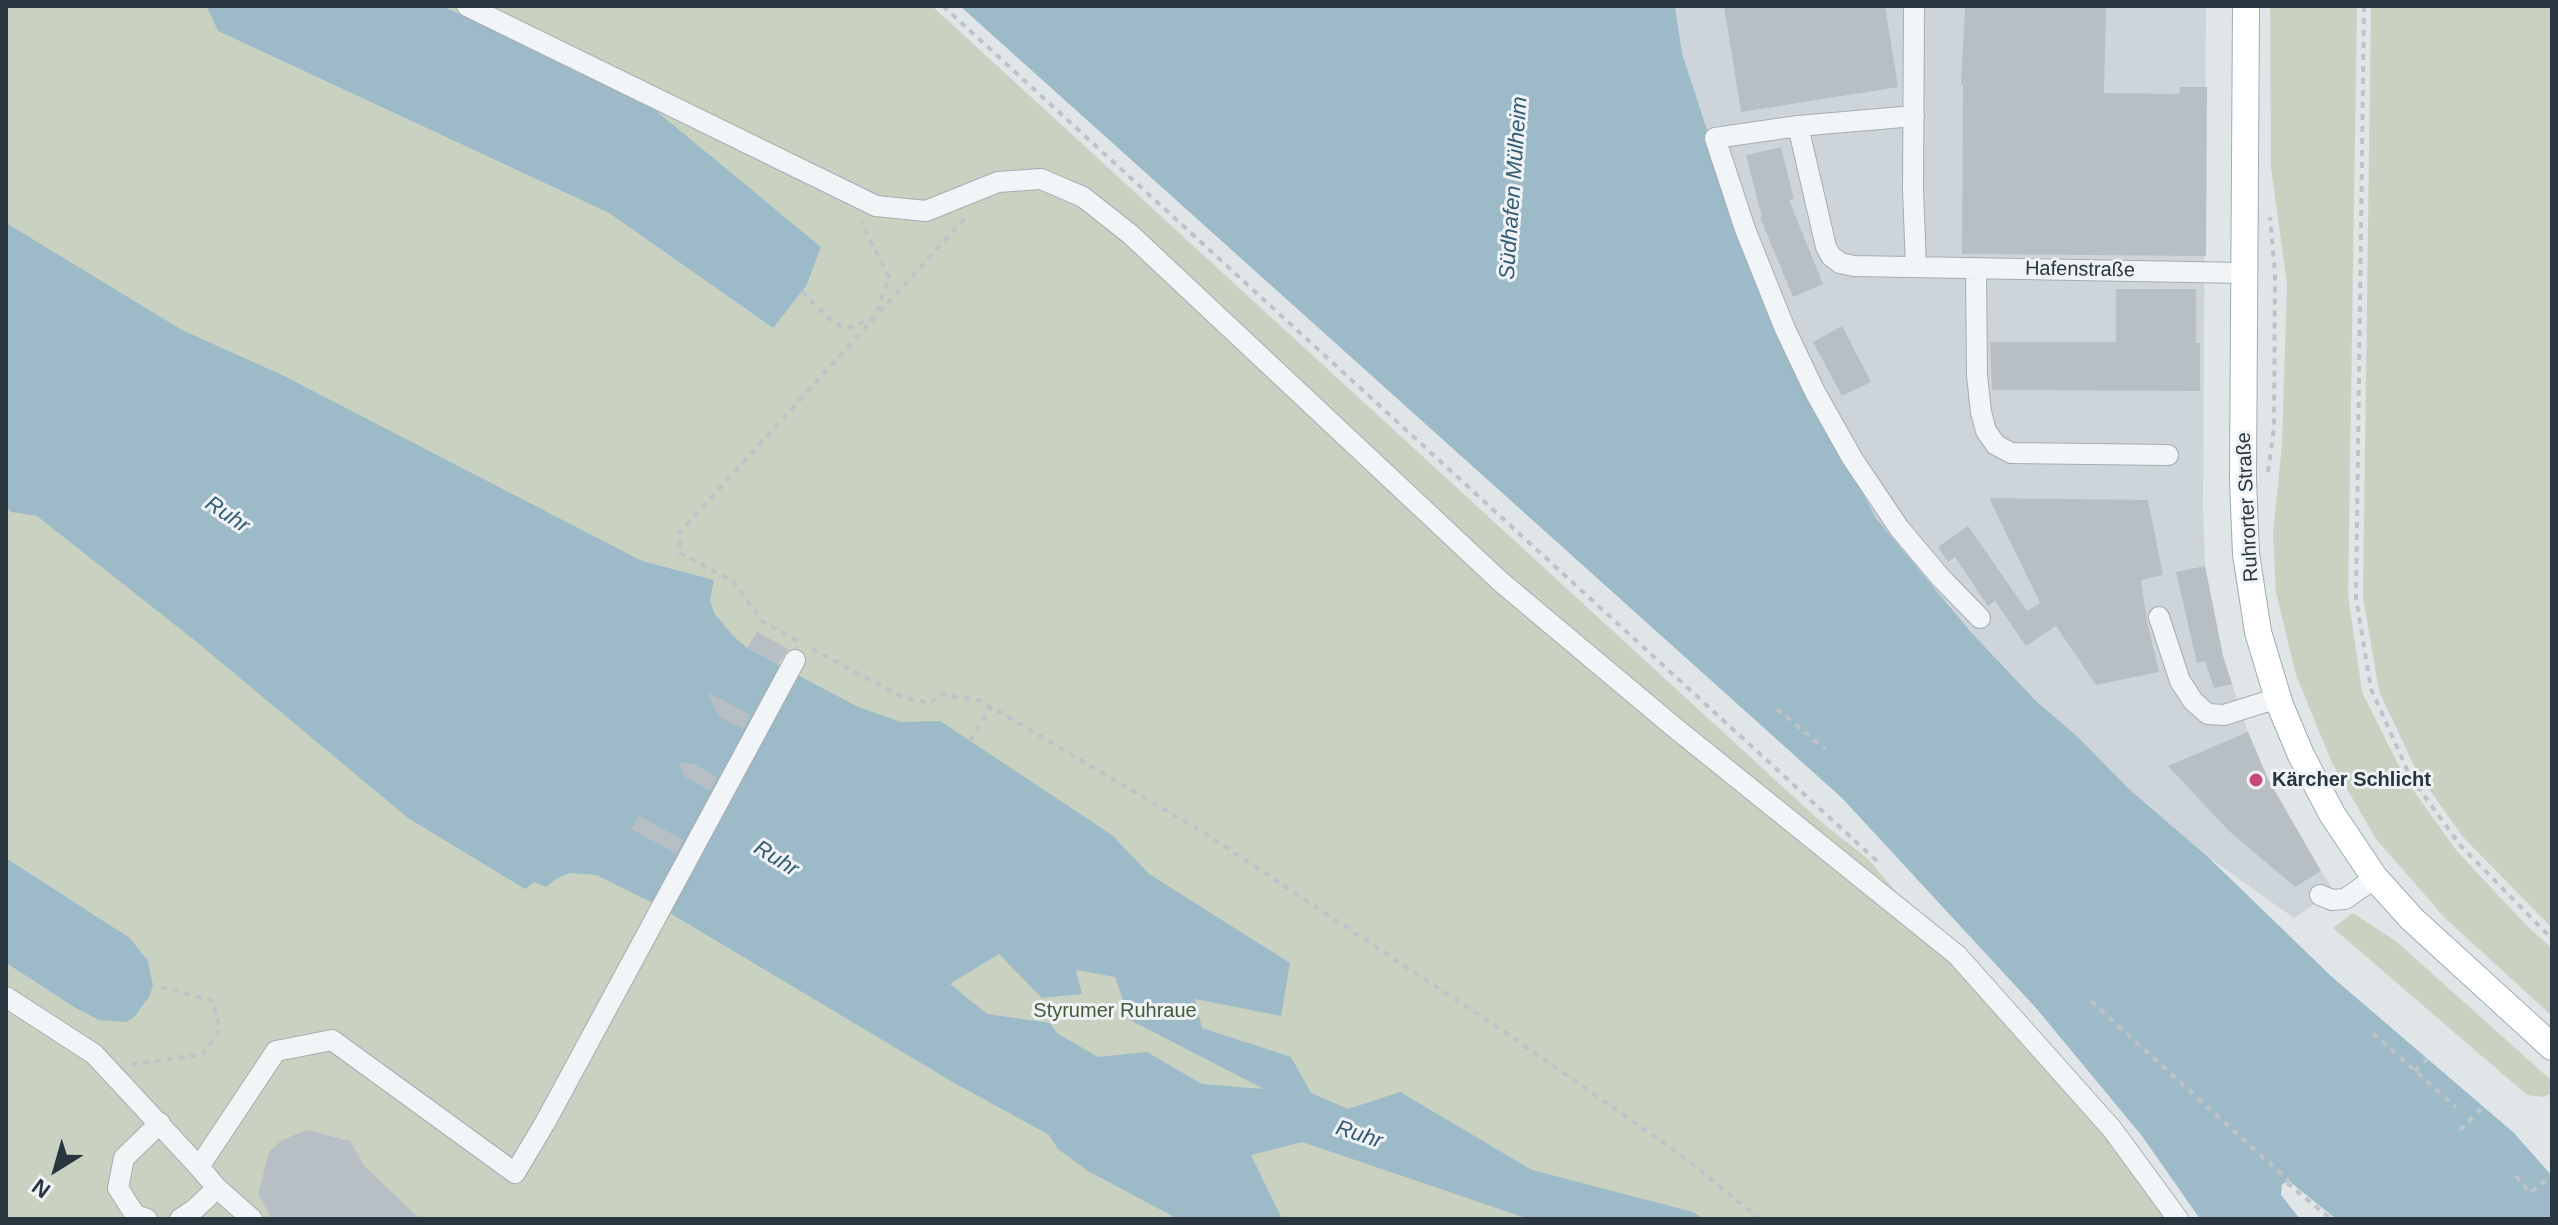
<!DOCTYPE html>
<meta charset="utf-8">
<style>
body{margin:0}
#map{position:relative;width:2558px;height:1225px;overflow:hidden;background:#e0e5e8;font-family:Helvetica,sans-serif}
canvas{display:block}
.frame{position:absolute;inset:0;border:8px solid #29363f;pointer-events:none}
.north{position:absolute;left:16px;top:1129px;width:80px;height:80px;-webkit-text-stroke:6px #eff3f6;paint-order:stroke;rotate:217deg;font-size:22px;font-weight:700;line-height:32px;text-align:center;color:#29363f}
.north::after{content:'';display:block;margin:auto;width:28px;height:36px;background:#29363f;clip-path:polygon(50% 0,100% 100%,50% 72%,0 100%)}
</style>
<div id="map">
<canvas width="2558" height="1225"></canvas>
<div class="frame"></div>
<div class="north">N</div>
</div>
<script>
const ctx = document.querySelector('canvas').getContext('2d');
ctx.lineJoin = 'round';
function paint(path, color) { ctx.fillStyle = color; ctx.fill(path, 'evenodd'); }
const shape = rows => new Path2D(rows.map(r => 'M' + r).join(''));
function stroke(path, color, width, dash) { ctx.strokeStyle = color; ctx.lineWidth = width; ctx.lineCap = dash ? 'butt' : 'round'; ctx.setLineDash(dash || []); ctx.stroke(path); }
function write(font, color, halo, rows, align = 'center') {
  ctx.font = font + ' Helvetica,sans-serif'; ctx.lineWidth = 6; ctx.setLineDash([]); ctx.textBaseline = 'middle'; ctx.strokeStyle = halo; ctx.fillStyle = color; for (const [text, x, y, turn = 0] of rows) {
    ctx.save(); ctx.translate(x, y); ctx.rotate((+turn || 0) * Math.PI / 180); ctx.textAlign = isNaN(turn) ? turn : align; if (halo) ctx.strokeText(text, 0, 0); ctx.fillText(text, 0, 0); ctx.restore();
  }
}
const built = shape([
 [1675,6,2206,6,2203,507,2205,566,2223,656,2248,732,2268,779,2293,826,2334,891,2294,918,2208,857,2129,789,2079,738,2035,700,1970,631,1876,518,1765,308,1682,53]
]);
const green = shape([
 [6,6,206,6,218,31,609,213,773,328,638,96,442,6,932,6,1820,821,1868,859,1916,915,1509,580,1128,242,1496,592,1961,970,2106,1130,2166,1219,6,1219,6,963,77,1009,99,1020,153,985,148,961,130,938,6,858],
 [2270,6,2357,6,2348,595,2362,692,2406,780,2456,850,2527,926,2552,948,2552,1016,2445,918,2376,839,2332,763,2296,675,2276,592,2273,534,2282,444,2287,284,2271,168],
 [2371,6,2552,6,2552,928,2463,837,2417,772,2379,691,2363,597],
 [2353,913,2397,942,2552,1081,2552,1093,2544,1097,2527,1095,2333,928]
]);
const water = shape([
 [206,6,442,6,638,96,821,247,806,286,773,328,609,213,218,31],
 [960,6,1675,6,1682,53,1765,308,1876,518,1970,631,2035,700,2079,738,2129,789,2208,857,2332,977,2514,1133,2552,1176,2552,1219,2336,1219,2289,1181,2282,1184,2281,1195,2300,1219,2200,1219,2142,1136,2036,1008,1842,798],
 [6,223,182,330,282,375,642,561,714,580,710,600,714,613,733,636,747,648,858,707,901,722,940,721,1112,835,1149,874,1290,963,1281,1016,1195,999,1202,1028,1291,1057,1311,1093,1348,1109,1400,1092,1532,1170,1693,1212,1704,1219,1529,1219,1302,1142,1251,1155,1282,1219,1178,1219,1088,1171,1058,1149,1049,1135,951,1081,653,903,596,875,570,873,556,879,546,887,534,882,525,889,408,818,193,639,37,516,11,512,6,506],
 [999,954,1042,998,1082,994,1076,970,1115,977,1130,1020,1264,1089,1202,1084,1147,1052,1098,1057,1058,1034,1050,1023,987,1014,950,984],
 [6,858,130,938,148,961,153,985,150,995,136,1015,127,1022,99,1020,77,1009,6,963]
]);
const building = shape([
 [1724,6,1885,6,1898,87,1741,112],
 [1965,6,2106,6,2104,93,2179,94,2180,87,2207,87,2206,256,1962,254,1963,85,1961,85],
 [1781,147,1794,199,1789,200,1823,284,1793,297,1760,217,1762,217,1746,155],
 [2116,289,2196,289,2196,343,2200,343,2200,391,1992,390,1990,342,2116,342],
 [1842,326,1871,382,1842,396,1813,342],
 [1989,498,2148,500,2163,575,2141,580,2147,621,2159,672,2096,685,2056,626,2026,646,1995,601,1988,606,1955,557,1948,562,1938,547,1968,526,2027,611,2040,603],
 [2205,566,2223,656,2232,684,2214,688,2205,661,2197,663,2176,572],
 [757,632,788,649,778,664,747,648],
 [707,692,750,715,743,729,718,716],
 [2248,732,2268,779,2321,871,2295,887,2229,831,2168,766],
 [678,762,694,764,717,777,710,791,685,777],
 [639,816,683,840,676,854,631,829],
 [307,1130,350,1141,365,1167,420,1219,272,1219,258,1194,269,1152,282,1140]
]);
const path = shape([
 [943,6,1878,862],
 [2364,6,2356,598,2371,689,2410,776,2460,845,2552,939],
 [802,291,827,317,845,329,874,318,889,277,861,222],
 [2268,472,2274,428,2275,273,2270,217],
 [797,641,762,621,734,582,680,553,679,533,965,218],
 [812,649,904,698,930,703,942,694,981,701,1209,836,1509,1035,1681,1155,1760,1219],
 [1777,709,1825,749],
 [970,741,991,707],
 [2091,1001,2289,1181],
 [2373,1033,2456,1107],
 [131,1065,203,1054,220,1030,213,1001,153,985],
 [2415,1071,2427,1059],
 [2460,1130,2483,1107],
 [2516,1176,2530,1193,2552,1175],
 [2287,1183,2331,1219]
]);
const minor = shape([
 [467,6,876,206,926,211,998,182,1041,179,1083,197,1130,234,1501,582,1674,727,1957,955,2112,1129,2178,1219],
 [1914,6,1913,189,1916,267],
 [1914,116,1798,126,1826,247,1831,256,1840,263,1854,266,2245,273],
 [1798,126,1715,138,1745,229,1785,329,1815,392,1852,458,1899,528,1941,578,1980,618],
 [1976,268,1977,375,1981,412,1986,431,1996,445,2011,453,2168,455],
 [2159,617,2180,681,2193,701,2208,714,2224,715,2278,698],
 [2320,895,2332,900,2345,899,2375,878],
 [6,997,94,1054,199,1167,276,1051,332,1040,515,1173,546,1121,795,660],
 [199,1167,217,1188,252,1219],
 [147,1219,135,1215,118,1188,124,1158,160,1123],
 [180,1219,195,1209,217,1188]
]);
const major = shape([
 [2246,6,2243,480,2246,554,2258,632,2280,705,2301,755,2332,814,2375,878,2412,919,2552,1047]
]);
const markers = [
 [2256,780,8,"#ca4876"]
];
const streetNames = [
 ["Hafenstraße",2080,270,1],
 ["Ruhrorter Straße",2248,507,-93]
];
const poiNames = [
 ["Kärcher Schlicht",2272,780]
];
const parkNames = [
 ["Styrumer Ruhraue",1115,1011]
];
const waterNames = [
 ["Südhafen Mülheim",1514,188,-86],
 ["Ruhr",227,515,34],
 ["Ruhr",776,859,32],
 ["Ruhr",1359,1135,18]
];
paint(built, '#ced5da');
paint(green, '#c9d2c1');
paint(water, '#9cbac7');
paint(building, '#b7bfc5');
stroke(minor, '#a5adb2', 22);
stroke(major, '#9facb4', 28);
stroke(path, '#bec3c7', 4, [6, 6]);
stroke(minor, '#f2f5f7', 20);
stroke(major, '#fff', 26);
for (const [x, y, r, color] of markers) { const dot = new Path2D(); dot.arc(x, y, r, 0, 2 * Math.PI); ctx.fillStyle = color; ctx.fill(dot); stroke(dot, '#eff3f6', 3); }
write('20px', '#29363f', '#eff3f6', streetNames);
write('bold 20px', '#29363f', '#eff3f6', poiNames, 'left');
write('20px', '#455a37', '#eff3f6', parkNames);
write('italic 22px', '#345c72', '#eff3f6', waterNames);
</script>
